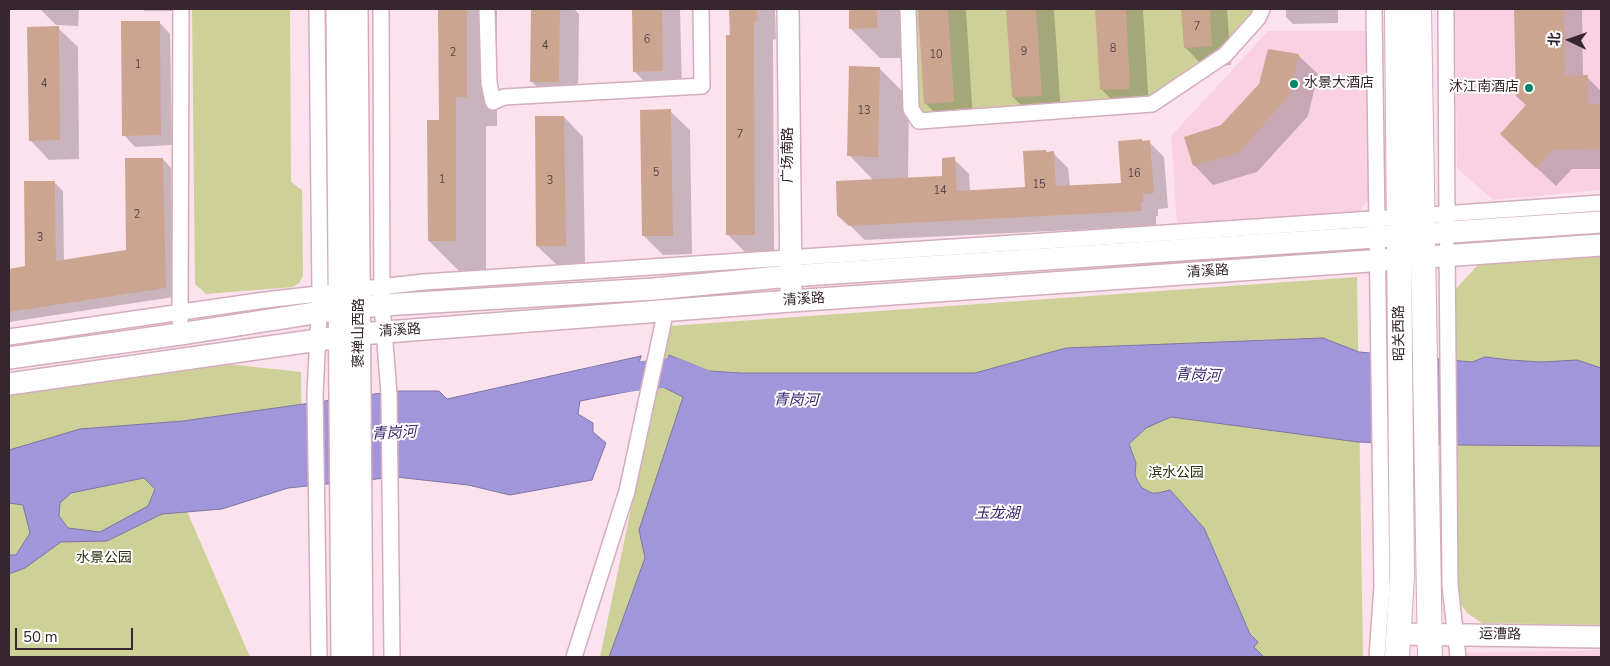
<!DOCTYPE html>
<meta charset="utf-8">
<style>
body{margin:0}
#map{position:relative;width:1610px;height:666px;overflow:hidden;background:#fce2ed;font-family:"Nunito Sans","Noto Sans SC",sans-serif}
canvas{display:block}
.frame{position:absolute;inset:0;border:10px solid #36262d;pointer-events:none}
.north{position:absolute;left:1545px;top:15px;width:50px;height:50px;-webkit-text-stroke:4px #fff;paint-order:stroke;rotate:273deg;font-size:14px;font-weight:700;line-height:20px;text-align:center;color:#36262d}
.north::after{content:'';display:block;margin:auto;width:18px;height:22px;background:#36262d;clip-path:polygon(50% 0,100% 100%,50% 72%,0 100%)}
.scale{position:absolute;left:15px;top:628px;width:118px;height:22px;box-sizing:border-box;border:2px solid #36262d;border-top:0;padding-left:6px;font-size:15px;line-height:18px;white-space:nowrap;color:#36262d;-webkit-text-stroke:4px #fff;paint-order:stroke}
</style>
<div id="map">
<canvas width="1610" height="666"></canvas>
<div class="frame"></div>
<div class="north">北</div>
<div class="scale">50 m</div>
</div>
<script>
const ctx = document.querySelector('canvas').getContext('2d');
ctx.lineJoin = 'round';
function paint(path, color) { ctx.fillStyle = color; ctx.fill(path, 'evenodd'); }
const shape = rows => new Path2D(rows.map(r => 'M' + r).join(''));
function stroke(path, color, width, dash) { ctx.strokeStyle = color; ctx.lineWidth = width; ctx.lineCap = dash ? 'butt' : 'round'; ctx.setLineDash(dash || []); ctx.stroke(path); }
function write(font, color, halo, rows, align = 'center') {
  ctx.font = font + ' "Nunito Sans","Noto Sans SC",sans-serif'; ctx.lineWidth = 4; ctx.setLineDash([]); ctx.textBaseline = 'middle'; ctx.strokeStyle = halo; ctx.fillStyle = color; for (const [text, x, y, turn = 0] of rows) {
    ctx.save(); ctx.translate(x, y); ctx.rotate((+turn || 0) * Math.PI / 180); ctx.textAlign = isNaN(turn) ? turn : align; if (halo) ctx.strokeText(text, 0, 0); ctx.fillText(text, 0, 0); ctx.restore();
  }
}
const built = shape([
 [1455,9,1601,9,1601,190,1493,200,1457,168],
 [1268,31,1367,31,1371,196,1356,216,1177,224,1171,136],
 [1601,650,1601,657,1457,657,1457,653]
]);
const green = shape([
 [192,9,290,9,291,182,302,190,303,276,299,283,293,287,206,294,195,284],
 [916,9,1254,9,1234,37,1150,96,918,114],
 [1601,255,1601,625,1482,623,1467,613,1456,597,1451,294,1478,265],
 [1357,277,1363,657,600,657,669,326],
 [181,359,301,372,302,476,180,495,250,657,9,657,9,384]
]);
const water = shape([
 [1323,338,1359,352,1472,362,1485,357,1510,360,1541,362,1577,360,1601,368,1601,446,1455,445,1358,442,1171,417,1146,428,1129,444,1136,463,1135,475,1138,482,1142,488,1152,493,1158,493,1170,490,1204,528,1250,634,1258,642,1254,647,1264,657,609,657,645,558,639,530,683,397,663,387,669,355,709,371,741,373,975,373,1066,348,1323,338],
 [641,356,631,391,580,401,578,414,593,423,593,432,606,443,592,480,510,495,468,485,396,477,288,488,222,509,162,514,107,541,61,542,25,568,9,574,9,555,16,555,30,533,23,505,9,503,9,450,80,429,183,421,396,391,439,391,447,399,641,356],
 [144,478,155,489,148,506,100,532,68,528,59,516,60,503,71,493,144,478]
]);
const shadow = shape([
 [40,9,95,9,79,10,78,26,56,25],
 [142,9,173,9,173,11,144,11],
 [440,9,497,9,497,126,486,126,486,270,459,271,429,241,440,121],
 [532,9,574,9,579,14,578,101,551,101,532,82],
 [633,9,680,9,682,90,654,91,634,71],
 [730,9,775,9,776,39,773,40,774,254,747,254,728,235],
 [850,9,906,9,906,58,880,58,850,28],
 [919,9,966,9,973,121,945,123,925,103],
 [1007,9,1054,9,1061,115,1032,116,1013,97],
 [1097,9,1143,9,1149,108,1121,109,1102,90],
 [1182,9,1227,9,1231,65,1204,67,1185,47],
 [1286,9,1338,9,1338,23,1293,24,1286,17],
 [1516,9,1582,9,1583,77,1587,77,1601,91,1601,169,1572,169,1556,186,1501,134,1528,106,1517,95],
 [159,22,170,34,172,145,135,147,124,135],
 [58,28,78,47,79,159,49,160,30,140],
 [1298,55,1318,74,1308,116,1257,172,1213,185,1194,165],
 [879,68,909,98,908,179,943,177,954,159,969,174,970,191,1026,189,1046,151,1048,153,1053,153,1068,168,1070,186,1122,184,1141,140,1143,142,1149,142,1164,157,1168,208,1158,209,1158,216,1156,216,1156,226,865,240,838,214,873,180,849,155],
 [670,111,690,130,692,254,663,255,643,235],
 [564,117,583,137,585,265,557,265,537,246],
 [163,159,171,168,174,297,9,322,9,270,26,267,54,182,63,191,64,261,128,251]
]);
const river = shape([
 [595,381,674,372,703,384]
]);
const building = shape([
 [438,9,467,9,467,97,456,97,456,241,428,241,427,120,439,120],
 [531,9,560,9,559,82,530,82],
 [632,9,662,9,663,71,633,72],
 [729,9,757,9,757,21,754,21,755,235,726,235,726,35,730,35],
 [849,9,877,9,877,28,849,29],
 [918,9,948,9,954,102,924,104],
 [1006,9,1036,9,1042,96,1012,97],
 [1095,9,1126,9,1130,89,1100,90],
 [1181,9,1210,9,1212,46,1184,48],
 [1514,9,1564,9,1565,76,1588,75,1588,104,1601,104,1601,149,1552,150,1536,168,1500,134,1526,105,1516,96],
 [121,21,160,21,161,135,122,136],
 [59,26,60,140,29,141,27,27],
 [1268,49,1299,54,1289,96,1238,153,1193,166,1184,137,1221,125,1259,84],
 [849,66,880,67,878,157,847,156],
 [671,109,673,236,642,236,640,110],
 [535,116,564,116,566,246,536,246],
 [1142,139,1142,141,1150,140,1154,193,1143,194,1144,201,1141,202,1142,211,849,226,837,215,836,181,942,176,942,158,955,157,957,191,1025,187,1023,151,1046,150,1046,152,1054,151,1056,186,1121,183,1118,141],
 [125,158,163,158,166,288,9,312,9,269,25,266,24,181,55,181,56,261,126,250]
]);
const street = shape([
 [317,9,320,294,315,394,319,657],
 [381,9,382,305,389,394,392,657],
 [487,9,489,83,493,102,504,97,702,86,701,9],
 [908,9,911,109,919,121,1152,104,1225,55,1258,18,1262,9],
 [1374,9,1382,586,1377,657],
 [1446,9,1447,224],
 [1447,247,1450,585,1458,657],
 [180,320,181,9],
 [9,337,265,300,424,282,1256,227,1601,203],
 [574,657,627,491,666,310]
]);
const secondary = shape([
 [337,9,342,657],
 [357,9,362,657],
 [788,9,791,291],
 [9,358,180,334,340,309,382,305,654,289,790,276,1601,222],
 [9,384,360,334,791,301,1601,245],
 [1399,634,1601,637]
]);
const primary = shape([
 [1397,9,1402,577,1397,657],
 [1419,9,1430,657]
]);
const markers = [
 [1294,84,5,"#008568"],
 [1529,88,5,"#008568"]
];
const numberNames = [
 ["7",1197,27],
 ["6",647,40],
 ["4",545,46],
 ["8",1113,49],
 ["9",1024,52],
 ["2",453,53],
 ["10",936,55],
 ["1",138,65],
 ["4",44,84],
 ["13",864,111],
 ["7",740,135],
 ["5",656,173],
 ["16",1134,174],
 ["1",442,180],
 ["3",550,181],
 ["15",1039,185],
 ["14",940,191],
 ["2",137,215],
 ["3",40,238]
];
const poiNames = [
 ["水景大酒店",1304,84],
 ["沐江南酒店",1519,88,"right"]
];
const streetNames = [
 ["广场南路",789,155,-90],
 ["清溪路",1208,272,-4],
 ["清溪路",804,300,-4],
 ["清溪路",400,331,-4],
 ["褒禅山西路",360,333,-90],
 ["昭关西路",1400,333,-91],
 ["运漕路",1500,635,1]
];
const parkNames = [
 ["滨水公园",1176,474],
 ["水景公园",104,559]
];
const waterNames = [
 ["青岗河",1198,376,3],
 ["青岗河",796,401,1],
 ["青岗河",394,434,-3],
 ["玉龙湖",997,514]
];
paint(built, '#fad1e3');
paint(green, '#ced197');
paint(water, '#a096d9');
stroke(water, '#8074a5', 1);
paint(shadow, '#0003');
stroke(river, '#a096d9', 29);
paint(building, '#cba590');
stroke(street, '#d5acbe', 18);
stroke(secondary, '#d5acbe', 24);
stroke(primary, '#d5acbe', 26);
stroke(street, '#fff', 15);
stroke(secondary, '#fff', 21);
stroke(primary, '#fff', 24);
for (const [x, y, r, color] of markers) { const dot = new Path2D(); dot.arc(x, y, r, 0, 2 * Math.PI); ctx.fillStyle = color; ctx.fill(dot); stroke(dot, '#fff', 2); }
write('11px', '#5b4646', null, numberNames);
write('14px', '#36262d', '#fff', poiNames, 'left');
write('14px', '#36262d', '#fff', streetNames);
write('14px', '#313211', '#fff', parkNames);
write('italic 15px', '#351e6c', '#fff', waterNames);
</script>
